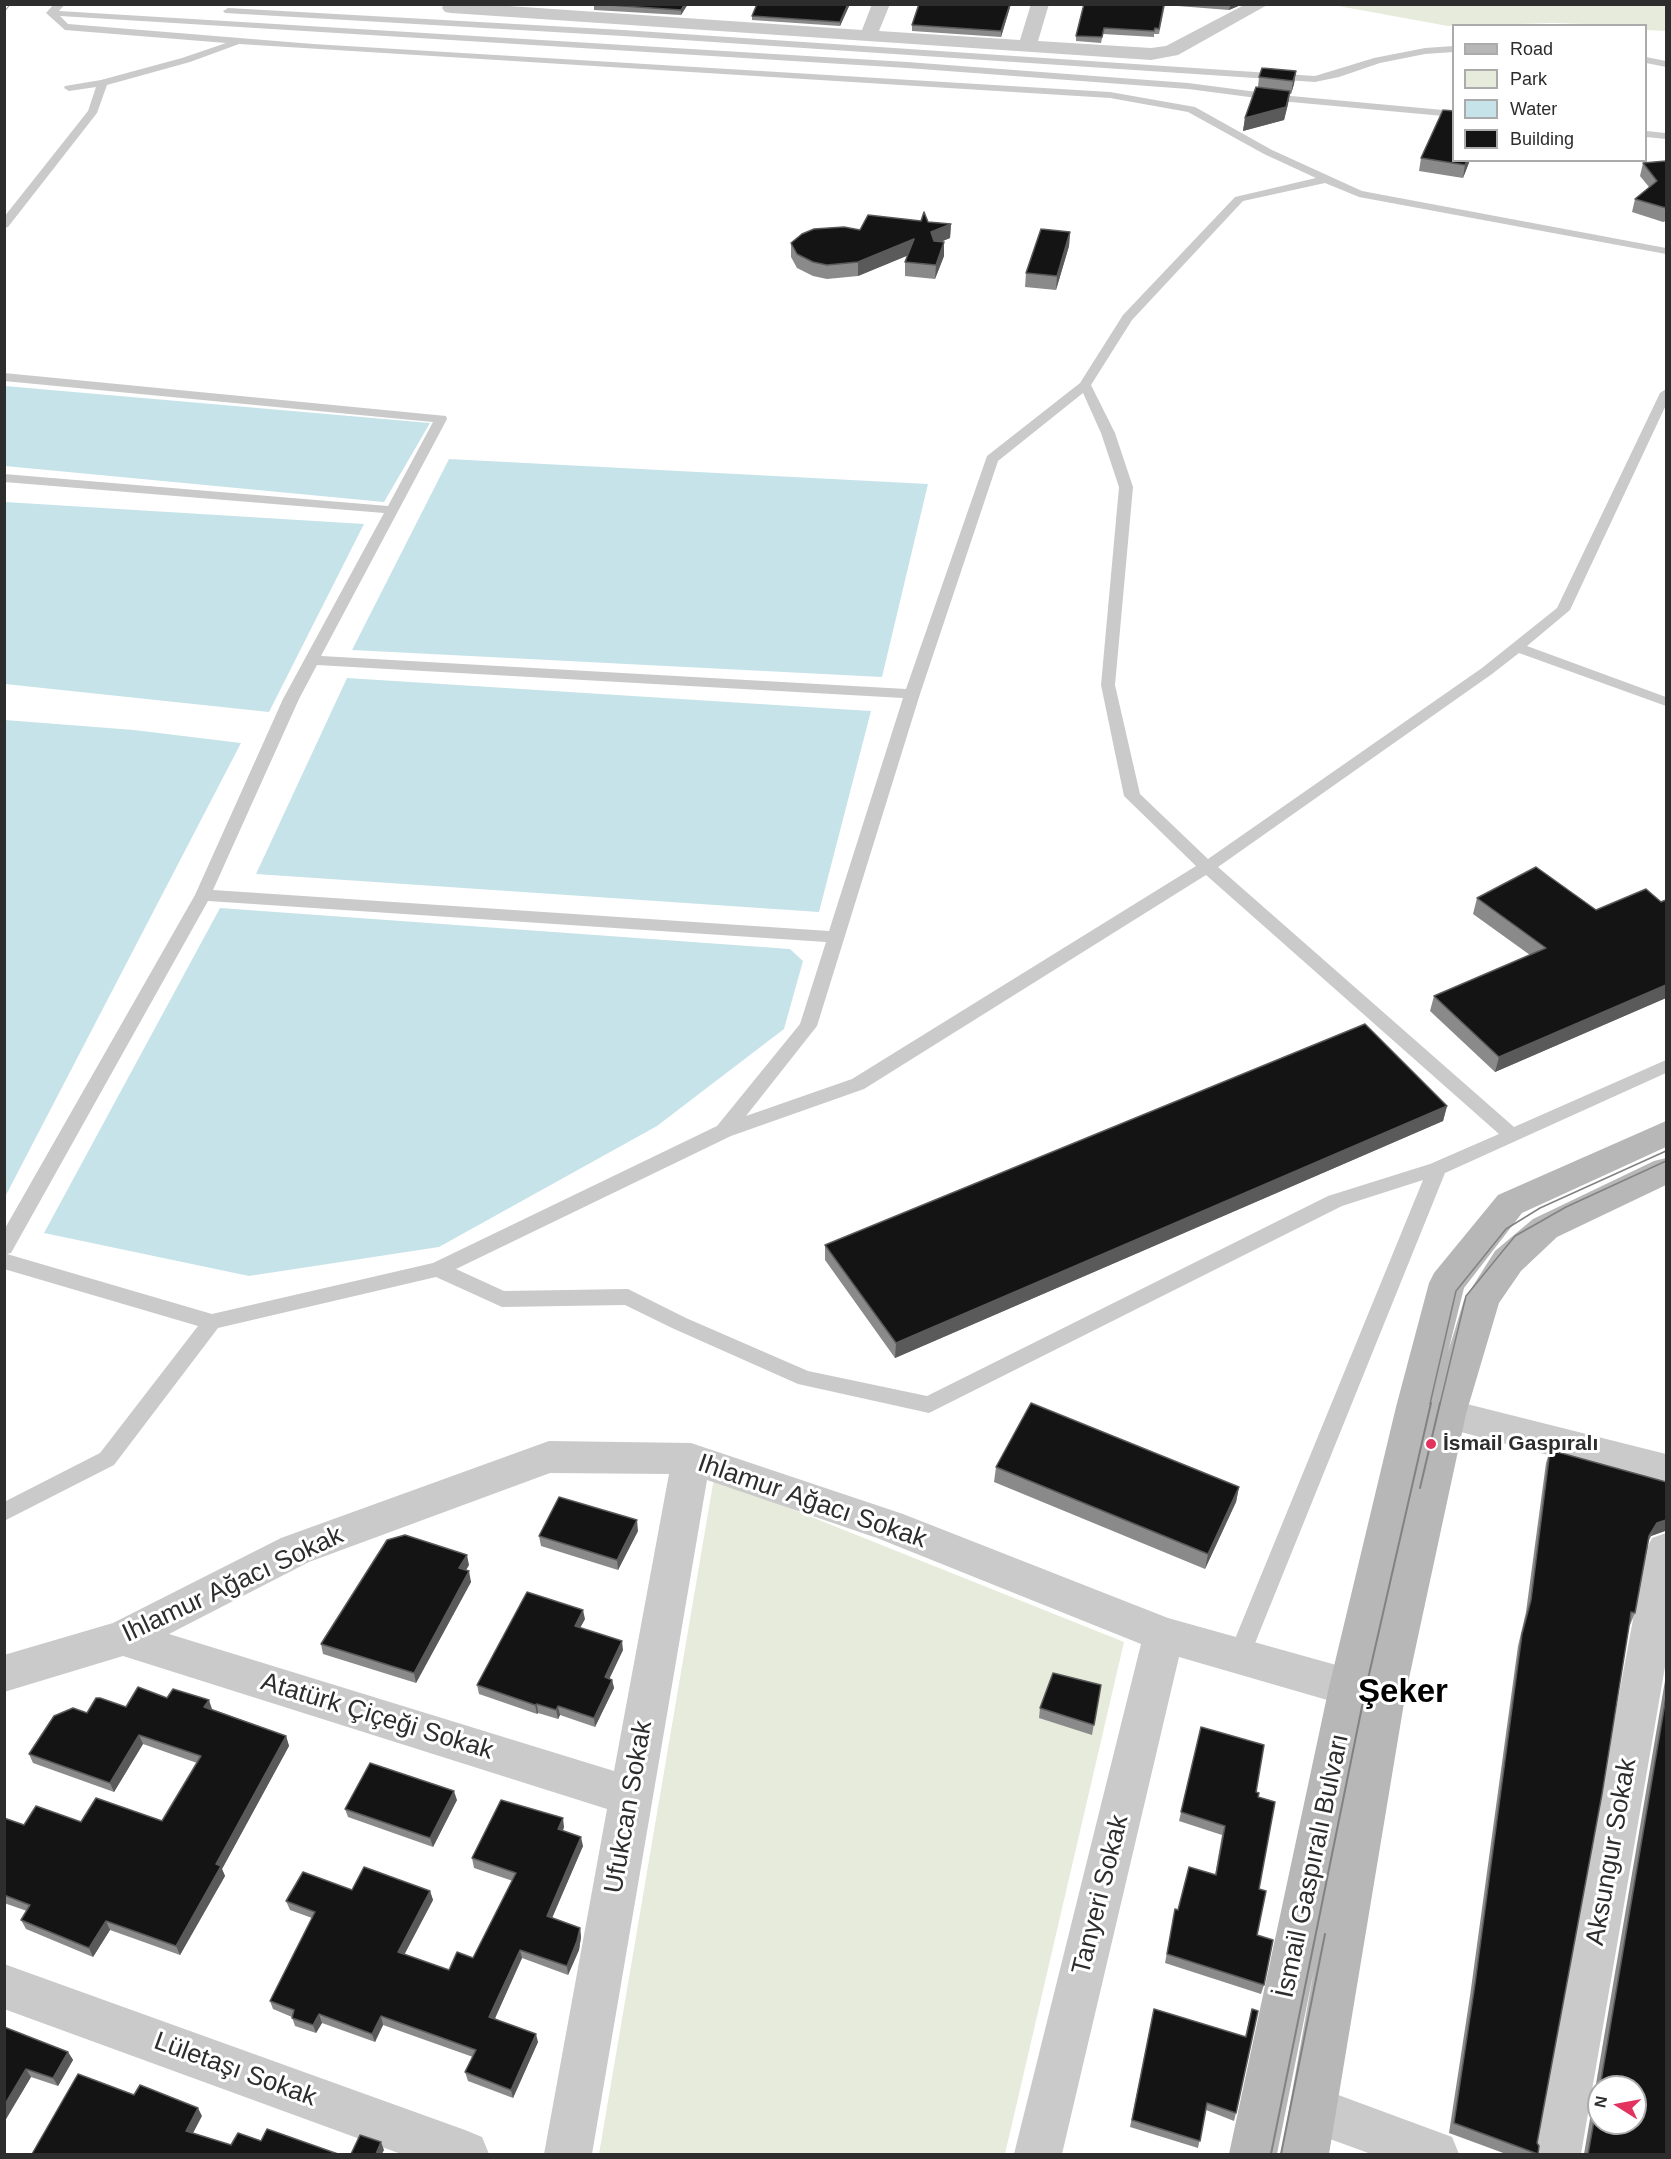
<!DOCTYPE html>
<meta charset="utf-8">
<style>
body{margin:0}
#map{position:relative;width:1671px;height:2159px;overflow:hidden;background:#fff;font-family:Arial,sans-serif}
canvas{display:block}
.frame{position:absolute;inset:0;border:6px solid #2d2d2d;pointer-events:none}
.legend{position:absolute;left:1452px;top:24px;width:195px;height:138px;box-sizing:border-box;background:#fff;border:2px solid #ababab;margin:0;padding:8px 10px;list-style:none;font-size:18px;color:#2d2d2d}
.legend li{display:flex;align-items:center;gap:12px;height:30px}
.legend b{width:30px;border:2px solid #ababab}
.north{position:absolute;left:1587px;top:2075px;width:60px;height:60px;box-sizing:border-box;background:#fff;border:2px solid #ababab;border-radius:50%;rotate:281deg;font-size:16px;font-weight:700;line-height:24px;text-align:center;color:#2d2d2d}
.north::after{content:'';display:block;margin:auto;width:21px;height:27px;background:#e2325d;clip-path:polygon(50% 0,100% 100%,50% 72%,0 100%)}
</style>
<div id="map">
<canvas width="1671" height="2159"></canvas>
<div class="frame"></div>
<ul class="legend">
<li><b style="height:8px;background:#b7b7b7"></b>Road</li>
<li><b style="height:16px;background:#e6ebdb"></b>Park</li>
<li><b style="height:16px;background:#c7e3ea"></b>Water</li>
<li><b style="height:16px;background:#141414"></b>Building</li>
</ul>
<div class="north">N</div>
</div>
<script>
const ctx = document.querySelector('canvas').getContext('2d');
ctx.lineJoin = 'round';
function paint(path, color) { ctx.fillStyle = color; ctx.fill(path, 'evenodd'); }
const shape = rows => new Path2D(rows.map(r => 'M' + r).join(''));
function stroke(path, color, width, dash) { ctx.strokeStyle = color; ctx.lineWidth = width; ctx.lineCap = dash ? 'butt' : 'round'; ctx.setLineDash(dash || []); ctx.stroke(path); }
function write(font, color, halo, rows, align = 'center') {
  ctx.font = font + ' Arial,sans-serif'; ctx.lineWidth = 6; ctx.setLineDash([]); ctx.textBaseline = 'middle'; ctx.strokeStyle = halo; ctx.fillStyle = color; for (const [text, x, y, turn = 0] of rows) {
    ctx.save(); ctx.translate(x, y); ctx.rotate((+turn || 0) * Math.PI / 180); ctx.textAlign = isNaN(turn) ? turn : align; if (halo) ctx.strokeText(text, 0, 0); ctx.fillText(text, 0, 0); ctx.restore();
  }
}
const green = shape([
 [1333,5,1666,5,1666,31,1646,30,1646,26,1553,23,1448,26],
 [714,1478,1124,1642,1005,2154,599,2154]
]);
const water = shape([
 [4,386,5,386,430,423,384,502,5,466],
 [449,459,928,484,882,677,352,650],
 [5,502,364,524,269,712,5,684],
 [347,678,871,711,819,912,256,874],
 [5,720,134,730,241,743,5,1197],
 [220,908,790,949,803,961,784,1029,657,1126,439,1247,249,1276,44,1233]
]);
const service = shape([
 [54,4,65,4,59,11,907,62,1188,83,1280,95,1454,111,1454,117,1280,101,1188,89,907,68,60,16,68,24,313,44,1110,92,1195,107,1272,150,1362,191,1666,248,1666,254,1359,197,1325,183,1243,201,1132,320,1091,385,1115,433,1133,487,1115,685,1140,794,1208,859,1482,668,1557,608,1660,393,1666,389,1666,405,1570,610,1527,646,1666,697,1666,706,1519,653,1492,674,1218,867,1514,1127,1666,1060,1666,1073,1445,1173,1247,1663,1239,1666,1231,1663,1228,1656,1423,1180,1342,1206,929,1413,798,1384,672,1328,625,1305,502,1307,436,1277,218,1328,114,1465,4,1521,4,1502,100,1453,198,1326,4,1269,4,1230,195,895,283,699,384,513,4,482,4,474,388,506,433,422,4,381,4,373,446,416,447,419,321,656,906,689,987,456,1080,383,1123,315,1235,197,1316,178,1264,154,1188,112,1110,98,239,44,190,62,107,85,97,113,8,227,4,228,4,217,88,111,96,87,69,91,64,88,65,86,101,80,182,58,226,43,65,30,46,13,54,4],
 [1083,393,1101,433,1119,487,1101,685,1124,796,1196,866,852,1079,746,1116,817,1026,920,694,998,461,1083,393],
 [317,665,903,698,829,931,213,890,299,699,317,665],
 [1206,875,1499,1134,1430,1164,1328,1196,927,1396,808,1371,686,1318,628,1289,504,1291,456,1269,731,1136,864,1089,1206,875],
 [208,901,826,942,800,1024,717,1126,433,1263,212,1314,7,1254,11,1253,208,901],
 [228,8,623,30,1315,76,1374,58,1425,48,1454,46,1454,52,1425,54,1380,63,1339,77,1315,82,623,36,225,13,223,11,228,8],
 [1646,57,1666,61,1666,67,1646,63,1646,57],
 [1646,131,1666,133,1666,139,1646,137,1646,131]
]);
const minor = shape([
 [444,4,479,4,862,30,872,4,890,4,879,31,1020,40,1031,4,1049,4,1038,41,1151,48,1166,46,1246,4,1269,4,1178,55,1151,60,451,13,445,12,442,8,444,4],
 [1447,1399,1666,1454,1666,1486,1434,1425,1428,1414,1434,1403,1447,1399],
 [549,1441,691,1443,903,1514,1168,1618,1372,1675,1387,1681,1393,1694,1387,1707,1372,1713,1179,1657,1062,2154,1014,2154,1141,1644,877,1538,707,1480,592,2154,544,2154,607,1809,123,1656,4,1692,4,1655,113,1623,281,1538,549,1441],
 [550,1473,669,1474,614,1771,169,1634,309,1562,550,1473],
 [1666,1533,1666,1661,1581,2154,1533,2154,1646,1550,1652,1538,1666,1533],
 [4,1964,465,2130,482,2137,489,2154,401,2154,4,2009,4,1964],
 [1314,2086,1452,2137,1459,2154,1371,2154,1297,2127,1290,2110,1297,2093,1314,2086]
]);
const secondary = shape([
 [1666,1121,1666,1147,1522,1213,1464,1288,1448,1352,1464,1300,1495,1251,1533,1219,1654,1161,1666,1158,1666,1185,1557,1237,1521,1271,1499,1303,1466,1414,1405,1697,1329,2154,1281,2154,1314,1970,1277,2154,1229,2154,1329,1687,1396,1407,1429,1283,1434,1273,1498,1195,1666,1121]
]);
const tramFar1 = shape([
 [1430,1404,1456,1291,1506,1229,1540,1208,1666,1151],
 [1440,1404,1466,1296,1515,1236,1566,1207,1666,1161]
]);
const tram = shape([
 [1420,1488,1440,1403],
 [1271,2154,1365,1692,1431,1403],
 [1281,2154,1325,1934]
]);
const rail = shape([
 [4,9,8,4]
]);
const wall = shape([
 [594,4,688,4,681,15,594,10],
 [757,4,850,4,840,26,752,20,752,16],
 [919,4,1011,4,1001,37,912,31,912,25],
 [1084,4,1243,4,1229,10,1165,5,1159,34,1154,34,1154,37,1103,34,1101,43,1076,41,1076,36],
 [1296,71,1294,84,1291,94,1290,94,1288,104,1284,120,1243,131,1245,118,1258,87,1259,77],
 [1421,158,1454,160,1470,160,1463,178,1419,171],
 [1666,161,1666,221,1663,222,1632,212,1635,199,1649,187,1640,176,1643,163],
 [928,222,951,224,950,238,940,242,944,242,944,256,935,279,905,276,905,262,908,255,858,276,827,279,813,276,797,268,791,257,791,243],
 [1070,232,1069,246,1056,290,1025,287,1026,273],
 [1477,898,1596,910,1661,902,1666,900,1666,998,1495,1072,1430,1011,1434,996,1530,955,1473,914],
 [1447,1106,1443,1121,895,1358,825,1260,825,1245],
 [1550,1450,1666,1482,1666,1532,1665,1531,1651,1536,1649,1540,1635,1613,1630,1625,1629,1625,1537,2143,1538,2154,1506,2154,1449,2133,1470,1996,1518,1646,1526,1612,1546,1463],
 [996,1467,1239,1487,1236,1502,1205,1569,994,1482],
 [638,1531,618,1570,541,1546,539,1536],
 [469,1565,466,1570,471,1582,416,1683,323,1654,321,1644],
 [585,1619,580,1628,623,1650,609,1678,612,1680,614,1688,595,1727,560,1715,558,1719,538,1713,537,1714,479,1694,477,1685],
 [1666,1675,1666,2154,1584,2154],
 [1599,2087,1635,2087,1599,2123],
 [1101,1685,1092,1735,1039,1718,1040,1708],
 [167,1698,212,1709,286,1736,289,1746,222,1869,225,1876,180,1955,110,1930,93,1957,26,1929,21,1920,27,1911,4,1903,4,1818,24,1825,81,1822,162,1821,197,1763,143,1744,114,1792,33,1763,29,1754,87,1713,126,1707],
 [1201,1727,1256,1792,1258,1797,1259,1889,1257,1935,1264,1985,1261,1994,1165,1963,1175,1909,1178,1910,1215,1875,1222,1835,1179,1821],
 [457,1800,433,1847,348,1817,345,1809],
 [564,1827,563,1830,583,1846,552,1918,580,1928,581,1937,579,1950,568,1975,522,1958,495,2018,538,2042,513,2098,468,2081,465,2072,473,2057,383,2025,375,2042,322,2023,316,2033,295,2026,292,2017,273,2009,270,2001,312,1918,290,1910,286,1901,352,1890,430,1891,433,1900,404,1954,449,1970,473,1958,513,1881,474,1868,472,1858],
 [1154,2009,1245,2037,1252,2009,1236,2113,1234,2121,1206,2110,1198,2148,1130,2127],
 [4,2027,68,2052,73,2060,58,2086,31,2077,6,2119,4,2119]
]);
const shadedWall = shape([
 [685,4,688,4,681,15,681,10],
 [848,4,850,4,840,26,840,22],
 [1010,4,1011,4,1001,37,1001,31],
 [1231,4,1243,4,1229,10],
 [1296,71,1294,84,1291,94,1293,81],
 [1290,91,1288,104,1284,120,1243,131,1245,118],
 [1467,160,1470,160,1463,178,1465,165],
 [951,224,950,238,931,246,931,232],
 [1070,232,1069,246,1056,290,1057,276],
 [914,239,914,253,858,276,858,262],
 [944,242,944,256,935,279,936,265],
 [1666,985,1666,998,1495,1072,1499,1057],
 [1447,1106,1443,1121,895,1358,896,1343],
 [1239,1487,1236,1502,1205,1569,1208,1554],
 [637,1520,638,1531,618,1570,617,1560],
 [1666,1520,1666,1528,1665,1531,1651,1536,1644,1549,1657,1523],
 [467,1555,469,1565,461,1578,459,1568],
 [469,1571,471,1582,416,1683,414,1673],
 [583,1610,585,1619,576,1635,575,1626],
 [622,1641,623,1650,606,1686,605,1677],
 [612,1680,614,1688,595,1727,594,1718],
 [209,1700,212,1709,208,1717,204,1707],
 [537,1704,538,1713,537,1714,535,1705],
 [558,1706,560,1715,558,1719,556,1710],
 [139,1735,143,1744,114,1792,110,1783],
 [286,1736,289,1746,222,1869,225,1876,180,1955,176,1946,216,1864],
 [454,1791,457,1800,433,1847,430,1838],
 [563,1818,564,1827,560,1838,558,1829],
 [581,1837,583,1846,549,1925,547,1916],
 [430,1891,433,1900,401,1961,398,1952],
 [106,1921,110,1930,93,1957,89,1948],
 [580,1928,581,1937,579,1950,568,1975,567,1966],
 [520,1950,522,1958,492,2025,489,2017],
 [319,2014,322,2023,316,2033,313,2025],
 [381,2016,383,2025,375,2042,372,2034],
 [536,2034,538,2042,513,2098,511,2090],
 [68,2052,73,2060,58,2086,53,2078],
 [26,2069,31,2077,6,2119,4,2117,4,2106],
 [198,2108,202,2116,190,2139,186,2131],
 [381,2142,384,2150,382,2154,376,2154]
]);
const building = shape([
 [594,4,685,4,681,10,594,4],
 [757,4,848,4,840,22,752,16,757,4],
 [919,4,1010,4,1001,31,912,25,919,4],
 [1084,4,1164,4,1159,29,1155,28,1154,31,1104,28,1102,37,1076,36,1084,4],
 [1262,68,1296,71,1293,81,1259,77,1262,68],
 [1256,87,1290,91,1286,107,1245,118,1256,87],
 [1443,110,1454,111,1454,160,1467,160,1465,165,1421,158,1443,110],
 [1666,161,1666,208,1635,199,1657,181,1643,163,1666,161],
 [924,212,928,222,951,224,931,232,934,241,944,242,936,265,905,262,914,239,858,262,827,265,813,262,797,254,791,243,802,234,814,229,844,227,860,230,868,215,921,221,924,212],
 [1041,229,1070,232,1057,276,1026,273,1041,229],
 [1536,867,1596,910,1646,889,1661,902,1666,900,1666,985,1499,1057,1434,996,1546,948,1477,898,1536,867],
 [1365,1024,1447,1106,896,1343,825,1245,1365,1024],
 [1031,1403,1239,1487,1208,1554,996,1467,1031,1403],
 [1550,1450,1666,1482,1666,1520,1657,1523,1649,1536,1635,1613,1631,1612,1630,1620,1602,1794,1537,2143,1539,2146,1538,2154,1454,2123,1475,1984,1522,1634,1531,1600,1550,1450],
 [559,1497,637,1520,617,1560,539,1536,559,1497],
 [405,1535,467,1555,459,1568,469,1571,414,1673,321,1644,387,1540,405,1535],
 [527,1592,583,1610,575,1626,622,1641,605,1677,612,1680,594,1718,558,1706,556,1710,537,1704,535,1705,477,1685,527,1592],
 [1053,1673,1101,1685,1094,1725,1040,1708,1053,1673],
 [138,1687,167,1698,173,1689,209,1700,204,1707,286,1736,216,1864,221,1866,176,1946,106,1921,89,1948,21,1920,30,1905,4,1895,4,1818,24,1825,36,1806,81,1822,96,1798,162,1821,201,1756,139,1735,110,1783,29,1754,54,1716,73,1708,87,1713,96,1698,100,1698,126,1707,138,1687],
 [1666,1697,1666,2154,1588,2154,1599,2093,1599,2123,1635,2123,1635,2087,1600,2087,1666,1697],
 [1201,1727,1264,1745,1256,1792,1259,1793,1258,1797,1275,1802,1259,1889,1266,1891,1257,1935,1273,1940,1264,1985,1167,1954,1175,1909,1178,1910,1189,1867,1216,1875,1225,1826,1181,1812,1201,1727],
 [370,1763,454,1791,430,1838,345,1809,370,1763],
 [501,1800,563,1818,558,1829,581,1837,547,1916,580,1928,577,1941,567,1966,520,1950,489,2017,536,2034,511,2090,465,2072,476,2050,381,2016,372,2034,319,2014,313,2025,292,2018,294,2010,270,2001,315,1912,286,1901,303,1872,352,1890,364,1867,430,1891,398,1952,449,1970,457,1952,473,1958,516,1873,472,1858,501,1800],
 [1154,2009,1246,2037,1252,2009,1258,2011,1236,2113,1207,2103,1200,2141,1132,2120,1154,2009],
 [4,2027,68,2052,53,2078,26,2069,4,2106,4,2027],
 [78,2074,134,2095,140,2085,198,2108,186,2131,231,2145,238,2133,261,2141,267,2129,338,2154,32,2154,78,2074],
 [360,2135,381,2142,376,2154,351,2154,360,2135]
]);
const markers = [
 [1431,1444,6,"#e2325d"]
];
const poiNames = [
 ["İsmail Gaspıralı",1443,1444]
];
const nearStreetnames = [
 ["Ihlamur Ağacı Sokak",812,1502,19],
 ["Ihlamur Ağacı Sokak",233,1585,-25],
 ["Atatürk Çiçeği Sokak",377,1717,17],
 ["Ufukcan Sokak",629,1807,-80],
 ["Aksungur Sokak",1612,1852,-80],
 ["İsmail Gaspıralı Bulvarı",1313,1866,-78],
 ["Tanyeri Sokak",1101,1895,-76],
 ["Lületaşı Sokak",235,2070,20]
];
const nearDistrictnames = [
 ["Şeker",1403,1693]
];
paint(green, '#e6ebdb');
paint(water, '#c7e3ea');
paint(service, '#cacaca');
paint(minor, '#cacaca');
paint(secondary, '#b7b7b7');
stroke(tramFar1, '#828282', 1.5);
stroke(tram, '#828282', 2);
stroke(rail, '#828282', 4.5);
stroke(rail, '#fff', 3, [8]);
paint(wall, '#8a8a8a');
paint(shadedWall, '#5a5a5a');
paint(building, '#141414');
stroke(building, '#5a5a5a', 1.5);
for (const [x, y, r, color] of markers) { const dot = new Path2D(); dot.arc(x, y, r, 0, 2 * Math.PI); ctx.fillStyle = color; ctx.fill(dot); stroke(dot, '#fff', 2); }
write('bold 21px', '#2d2d2d', '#fff', poiNames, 'left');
write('26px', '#2d2d2d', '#fff', nearStreetnames);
write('bold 33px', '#000', '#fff', nearDistrictnames);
</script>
